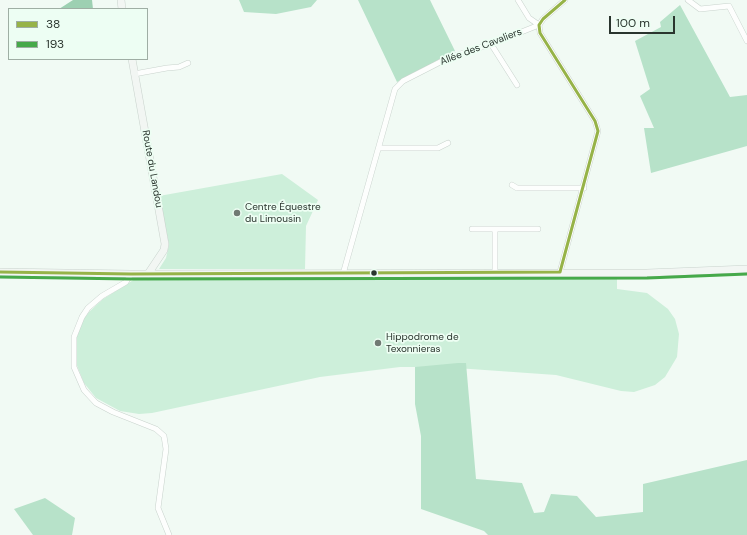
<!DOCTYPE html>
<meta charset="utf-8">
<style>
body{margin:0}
#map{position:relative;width:747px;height:535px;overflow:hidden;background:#f1faf4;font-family:"DM Sans",sans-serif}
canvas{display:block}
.legend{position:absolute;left:8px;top:8px;width:140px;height:52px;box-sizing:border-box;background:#edfef3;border:1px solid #9faea4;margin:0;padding:5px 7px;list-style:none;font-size:12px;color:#2a352e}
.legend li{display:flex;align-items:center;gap:8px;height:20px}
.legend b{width:20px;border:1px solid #9faea4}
.scale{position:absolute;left:609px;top:16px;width:66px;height:18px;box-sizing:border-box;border:2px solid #2a352e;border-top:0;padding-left:5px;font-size:12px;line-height:14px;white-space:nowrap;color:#2a352e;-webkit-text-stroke:3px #edfef3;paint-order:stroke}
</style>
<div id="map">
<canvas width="747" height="535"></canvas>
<ul class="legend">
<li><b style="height:5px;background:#96b348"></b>38</li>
<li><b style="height:5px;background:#46a94a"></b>193</li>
</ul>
<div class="scale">100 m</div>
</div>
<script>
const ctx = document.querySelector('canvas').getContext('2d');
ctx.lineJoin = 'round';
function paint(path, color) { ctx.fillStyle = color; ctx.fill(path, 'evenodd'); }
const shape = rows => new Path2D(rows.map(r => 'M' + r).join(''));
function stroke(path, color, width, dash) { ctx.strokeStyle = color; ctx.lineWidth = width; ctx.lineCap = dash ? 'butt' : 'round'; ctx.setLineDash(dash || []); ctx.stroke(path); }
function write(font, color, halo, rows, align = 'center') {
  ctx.font = font + ' "DM Sans",sans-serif'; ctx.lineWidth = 3.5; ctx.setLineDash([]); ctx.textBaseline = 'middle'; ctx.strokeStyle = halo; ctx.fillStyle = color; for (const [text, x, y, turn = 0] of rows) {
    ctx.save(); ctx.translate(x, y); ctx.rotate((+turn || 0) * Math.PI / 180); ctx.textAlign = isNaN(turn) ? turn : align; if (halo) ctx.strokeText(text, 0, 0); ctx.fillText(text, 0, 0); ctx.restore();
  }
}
const green = shape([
 [282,174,318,200,306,226,305,269,159,269,166,258,169,245,159,196],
 [457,277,617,278,617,289,647,293,668,309,675,319,679,334,677,357,665,377,655,385,634,392,621,391,556,375,442,367,400,367,320,377,152,413,139,414,120,411,96,398,84,383,76,363,76,339,83,320,89,312,103,299,135,279]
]);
const forest = shape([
 [239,0,317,0,311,7,276,14,244,12],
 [358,0,430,0,455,51,397,82],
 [680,5,730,97,747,95,747,146,651,173,644,128,654,128,640,96,650,89,635,41,661,27,660,22],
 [458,363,466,363,476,479,522,483,534,513,544,512,551,494,577,496,596,517,643,512,643,484,747,460,747,535,488,535,484,531,421,509,421,436,415,404,415,367],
 [45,498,75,518,72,535,33,535,14,509]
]);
const water = shape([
 [73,0,92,0,93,9,59,9]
]);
const street = shape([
 [518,0,529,18,539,25],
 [688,0,700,9,729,6,747,41],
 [491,44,517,85],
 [134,74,167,68,179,67,188,63],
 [379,148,438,148,448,143],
 [512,185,517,188,584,188],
 [472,229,495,229],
 [495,272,495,229,538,229],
 [560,272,598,131,595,121,540,33,539,25,543,19,565,0],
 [131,274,126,282,102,296,88,308,82,317,74,337,74,367,84,390,96,403,113,412,156,429,164,436,166,449,158,508,169,535],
 [343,274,395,89,403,81,448,58,491,44,539,25]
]);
const secondary = shape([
 [121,0,122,9],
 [132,59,165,244,164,250,148,274],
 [0,272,131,274,647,273,747,269]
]);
const bus1 = shape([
 [0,272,131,274,560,272],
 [560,272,598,131,595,121,540,33,539,25,543,19,565,0]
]);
const bus2 = shape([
 [0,277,131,279,647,278,747,274]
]);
const markers = [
 [237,213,4,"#707a73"],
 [374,273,3.5,"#2a352e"],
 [378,343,4,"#707a73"]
];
const streetNames = [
 ["Allée des Cavaliers",481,47,-21],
 ["Route du Landou",152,169,80]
];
const poiNames = [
 ["Centre Équestre",245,207],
 ["du Limousin",245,219],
 ["Hippodrome de",386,337],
 ["Texonnieras",386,349]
];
paint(green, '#cdefda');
paint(forest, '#b7e2c9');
paint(water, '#9dd0b2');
stroke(street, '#c9d3cd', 6);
stroke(secondary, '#c9d3cd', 8);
stroke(street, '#fdfefd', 5);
stroke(secondary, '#f2f6f3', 7);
stroke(bus1, '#96b348', 3);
stroke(bus2, '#46a94a', 3);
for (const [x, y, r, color] of markers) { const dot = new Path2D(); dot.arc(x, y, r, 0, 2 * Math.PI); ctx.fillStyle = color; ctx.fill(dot); stroke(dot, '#edfef3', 1.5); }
write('10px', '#2a352e', '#edfef3', streetNames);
write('10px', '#2a352e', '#edfef3', poiNames, 'left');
</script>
